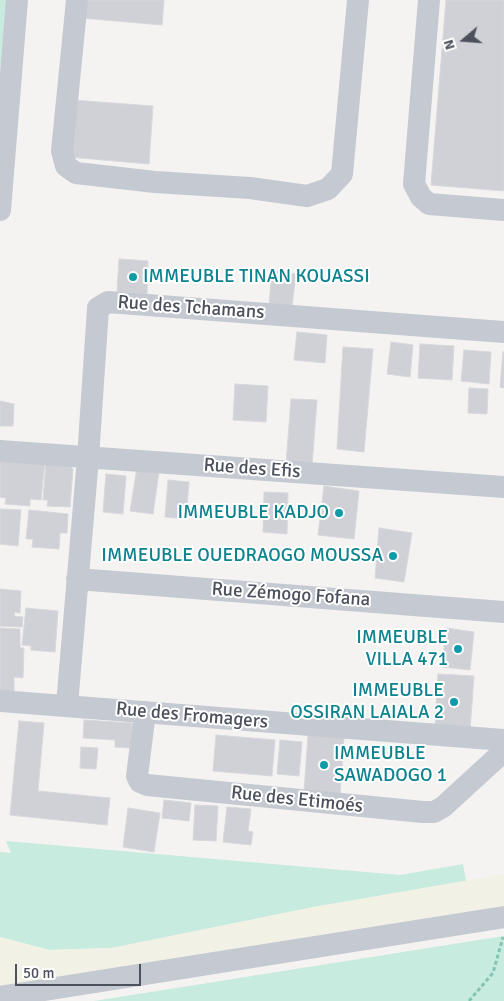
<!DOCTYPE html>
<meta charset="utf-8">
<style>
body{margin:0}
#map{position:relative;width:504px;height:1001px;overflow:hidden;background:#f4f3f2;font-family:Signika,sans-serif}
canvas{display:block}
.north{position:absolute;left:439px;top:15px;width:50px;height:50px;-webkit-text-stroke:4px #fff;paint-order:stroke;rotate:252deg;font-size:14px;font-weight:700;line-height:20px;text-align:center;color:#4c515d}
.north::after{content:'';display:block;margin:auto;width:18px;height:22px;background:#4c515d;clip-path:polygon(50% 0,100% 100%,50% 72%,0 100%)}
.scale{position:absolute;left:15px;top:964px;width:126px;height:22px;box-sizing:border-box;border:2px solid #4c515d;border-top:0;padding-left:6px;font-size:15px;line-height:18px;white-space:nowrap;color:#4c515d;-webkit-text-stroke:4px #fff;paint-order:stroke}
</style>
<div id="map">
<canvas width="504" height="1001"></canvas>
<div class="north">N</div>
<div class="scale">50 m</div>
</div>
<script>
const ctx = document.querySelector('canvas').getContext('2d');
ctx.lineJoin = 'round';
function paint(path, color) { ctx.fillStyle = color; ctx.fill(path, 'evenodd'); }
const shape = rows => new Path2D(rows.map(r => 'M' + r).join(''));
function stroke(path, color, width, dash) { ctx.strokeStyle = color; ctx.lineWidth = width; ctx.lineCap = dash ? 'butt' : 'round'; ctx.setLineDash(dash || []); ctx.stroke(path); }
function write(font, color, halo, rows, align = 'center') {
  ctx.font = font + ' Signika,sans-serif'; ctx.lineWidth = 4; ctx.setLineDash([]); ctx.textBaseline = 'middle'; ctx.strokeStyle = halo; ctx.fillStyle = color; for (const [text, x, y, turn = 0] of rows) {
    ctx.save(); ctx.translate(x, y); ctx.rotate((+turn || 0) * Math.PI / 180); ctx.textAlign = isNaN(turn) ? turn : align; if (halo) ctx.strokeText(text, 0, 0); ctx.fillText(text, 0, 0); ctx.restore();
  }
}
const green = shape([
 [0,0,7,0,0,72],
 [6,841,400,875,463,864,466,881,314,907,112,948,49,950,0,937,0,852,11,853],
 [504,936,504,1001,94,1001]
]);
const sand = shape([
 [504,874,504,907,0,988,0,937,49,950,112,948,314,907]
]);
const building = shape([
 [82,0,164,0,162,25,81,18,82,0],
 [446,0,504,0,504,191,431,185,446,0],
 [72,100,153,106,149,164,68,157,72,100],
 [119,259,148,261,147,294,117,292,119,259],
 [272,271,296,274,292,306,269,304,272,271],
 [297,332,327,335,325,363,294,360,297,332],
 [391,342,413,345,410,377,387,374,391,342],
 [420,344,454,346,452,380,418,378,420,344],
 [343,347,373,349,364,452,337,449,343,347],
 [464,350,491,352,489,384,461,381,464,350],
 [503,352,504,352,504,388,500,387,503,352],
 [235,384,268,386,266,422,233,420,235,384],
 [469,388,488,389,487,414,468,413,469,388],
 [291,399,317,400,312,466,286,464,291,399],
 [0,401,14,404,13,426,0,426,0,401],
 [0,457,45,461,41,500,30,499,30,506,5,504,6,498,0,497,0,457],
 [46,462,68,464,73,469,70,507,47,506,48,500,43,500,46,462],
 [137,468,159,472,153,514,130,511,137,468],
 [106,474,126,476,123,514,103,512,106,474],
 [168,480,189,482,186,519,165,517,168,480],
 [324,486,359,491,354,539,318,535,324,486],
 [264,492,288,493,287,534,263,532,264,492],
 [0,509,21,510,18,546,0,544,0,509],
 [29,510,68,514,67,533,60,533,59,549,32,547,33,539,26,539,29,510],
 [379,528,412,533,404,582,375,578,379,528],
 [0,589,21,591,20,613,15,612,14,616,23,617,22,627,0,626,0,589],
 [26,608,58,611,55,652,31,650,31,646,22,645,26,608],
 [0,628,20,629,20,648,24,648,23,678,14,677,14,692,0,692,0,628],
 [446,628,474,632,470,670,442,667,446,628],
 [438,674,474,676,470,731,435,728,438,674],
 [84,720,132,723,130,748,115,747,115,740,83,738,84,720],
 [19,721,44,723,38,791,110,798,107,825,10,815,19,721],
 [216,735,275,740,272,776,213,771,216,735],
 [308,735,344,737,340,795,304,792,308,735],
 [280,740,302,742,299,776,277,774,280,740],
 [81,747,98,748,96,769,80,768,81,747],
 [164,800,191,803,189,821,162,818,164,800],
 [195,805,218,806,216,841,193,840,195,805],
 [227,807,251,809,248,831,253,832,251,845,223,842,227,807],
 [128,808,160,813,154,852,123,847,128,808]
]);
const path = shape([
 [469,1001,493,973,503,937]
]);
const minor = shape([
 [77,0,62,151,66,166,76,173,155,182,250,188,307,196,328,189,342,174,358,0],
 [429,0,414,184,421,197,429,204,504,210],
 [0,210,17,0],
 [0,451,504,487],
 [77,579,504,612],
 [0,701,504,740],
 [67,705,88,458,98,308,108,302,504,332],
 [145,712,137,776,140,782,147,785,423,812,434,812,443,807,504,751],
 [0,997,504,917]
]);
const markers = [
 [133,277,5,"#0f9aa8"],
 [339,513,5,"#0f9aa8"],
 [393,556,5,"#0f9aa8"],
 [458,649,5,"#0f9aa8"],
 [454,702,5,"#0f9aa8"],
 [324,765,5,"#0f9aa8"]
];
const cultureNames = [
 ["IMMEUBLE TINAN KOUASSI",143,277,"left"],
 ["IMMEUBLE KADJO",329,513],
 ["IMMEUBLE OUEDRAOGO MOUSSA",383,556],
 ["IMMEUBLE",448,638],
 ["VILLA 471",448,660],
 ["IMMEUBLE",444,691],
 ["OSSIRAN LAIALA 2",444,713],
 ["IMMEUBLE",334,754,"left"],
 ["SAWADOGO 1",334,776,"left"]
];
const streetNames = [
 ["Rue des Tchamans",191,308,4],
 ["Rue des Efis",252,469,4],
 ["Rue Zémogo Fofana",291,595,4],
 ["Rue des Fromagers",192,716,5],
 ["Rue des Etimoés",297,800,6]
];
paint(green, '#c7ebde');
paint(sand, '#f2f1e6');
paint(building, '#d0d1d6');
stroke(building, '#d7d7dc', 1);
stroke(path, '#83c5b5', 3, [4, 2.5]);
stroke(minor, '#c5c9d1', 22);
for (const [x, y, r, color] of markers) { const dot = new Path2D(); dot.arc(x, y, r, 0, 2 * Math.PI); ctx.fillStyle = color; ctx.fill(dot); stroke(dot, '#fff', 2); }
write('19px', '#0d838f', '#fff', cultureNames, 'right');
write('19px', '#4c515d', '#fff', streetNames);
</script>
